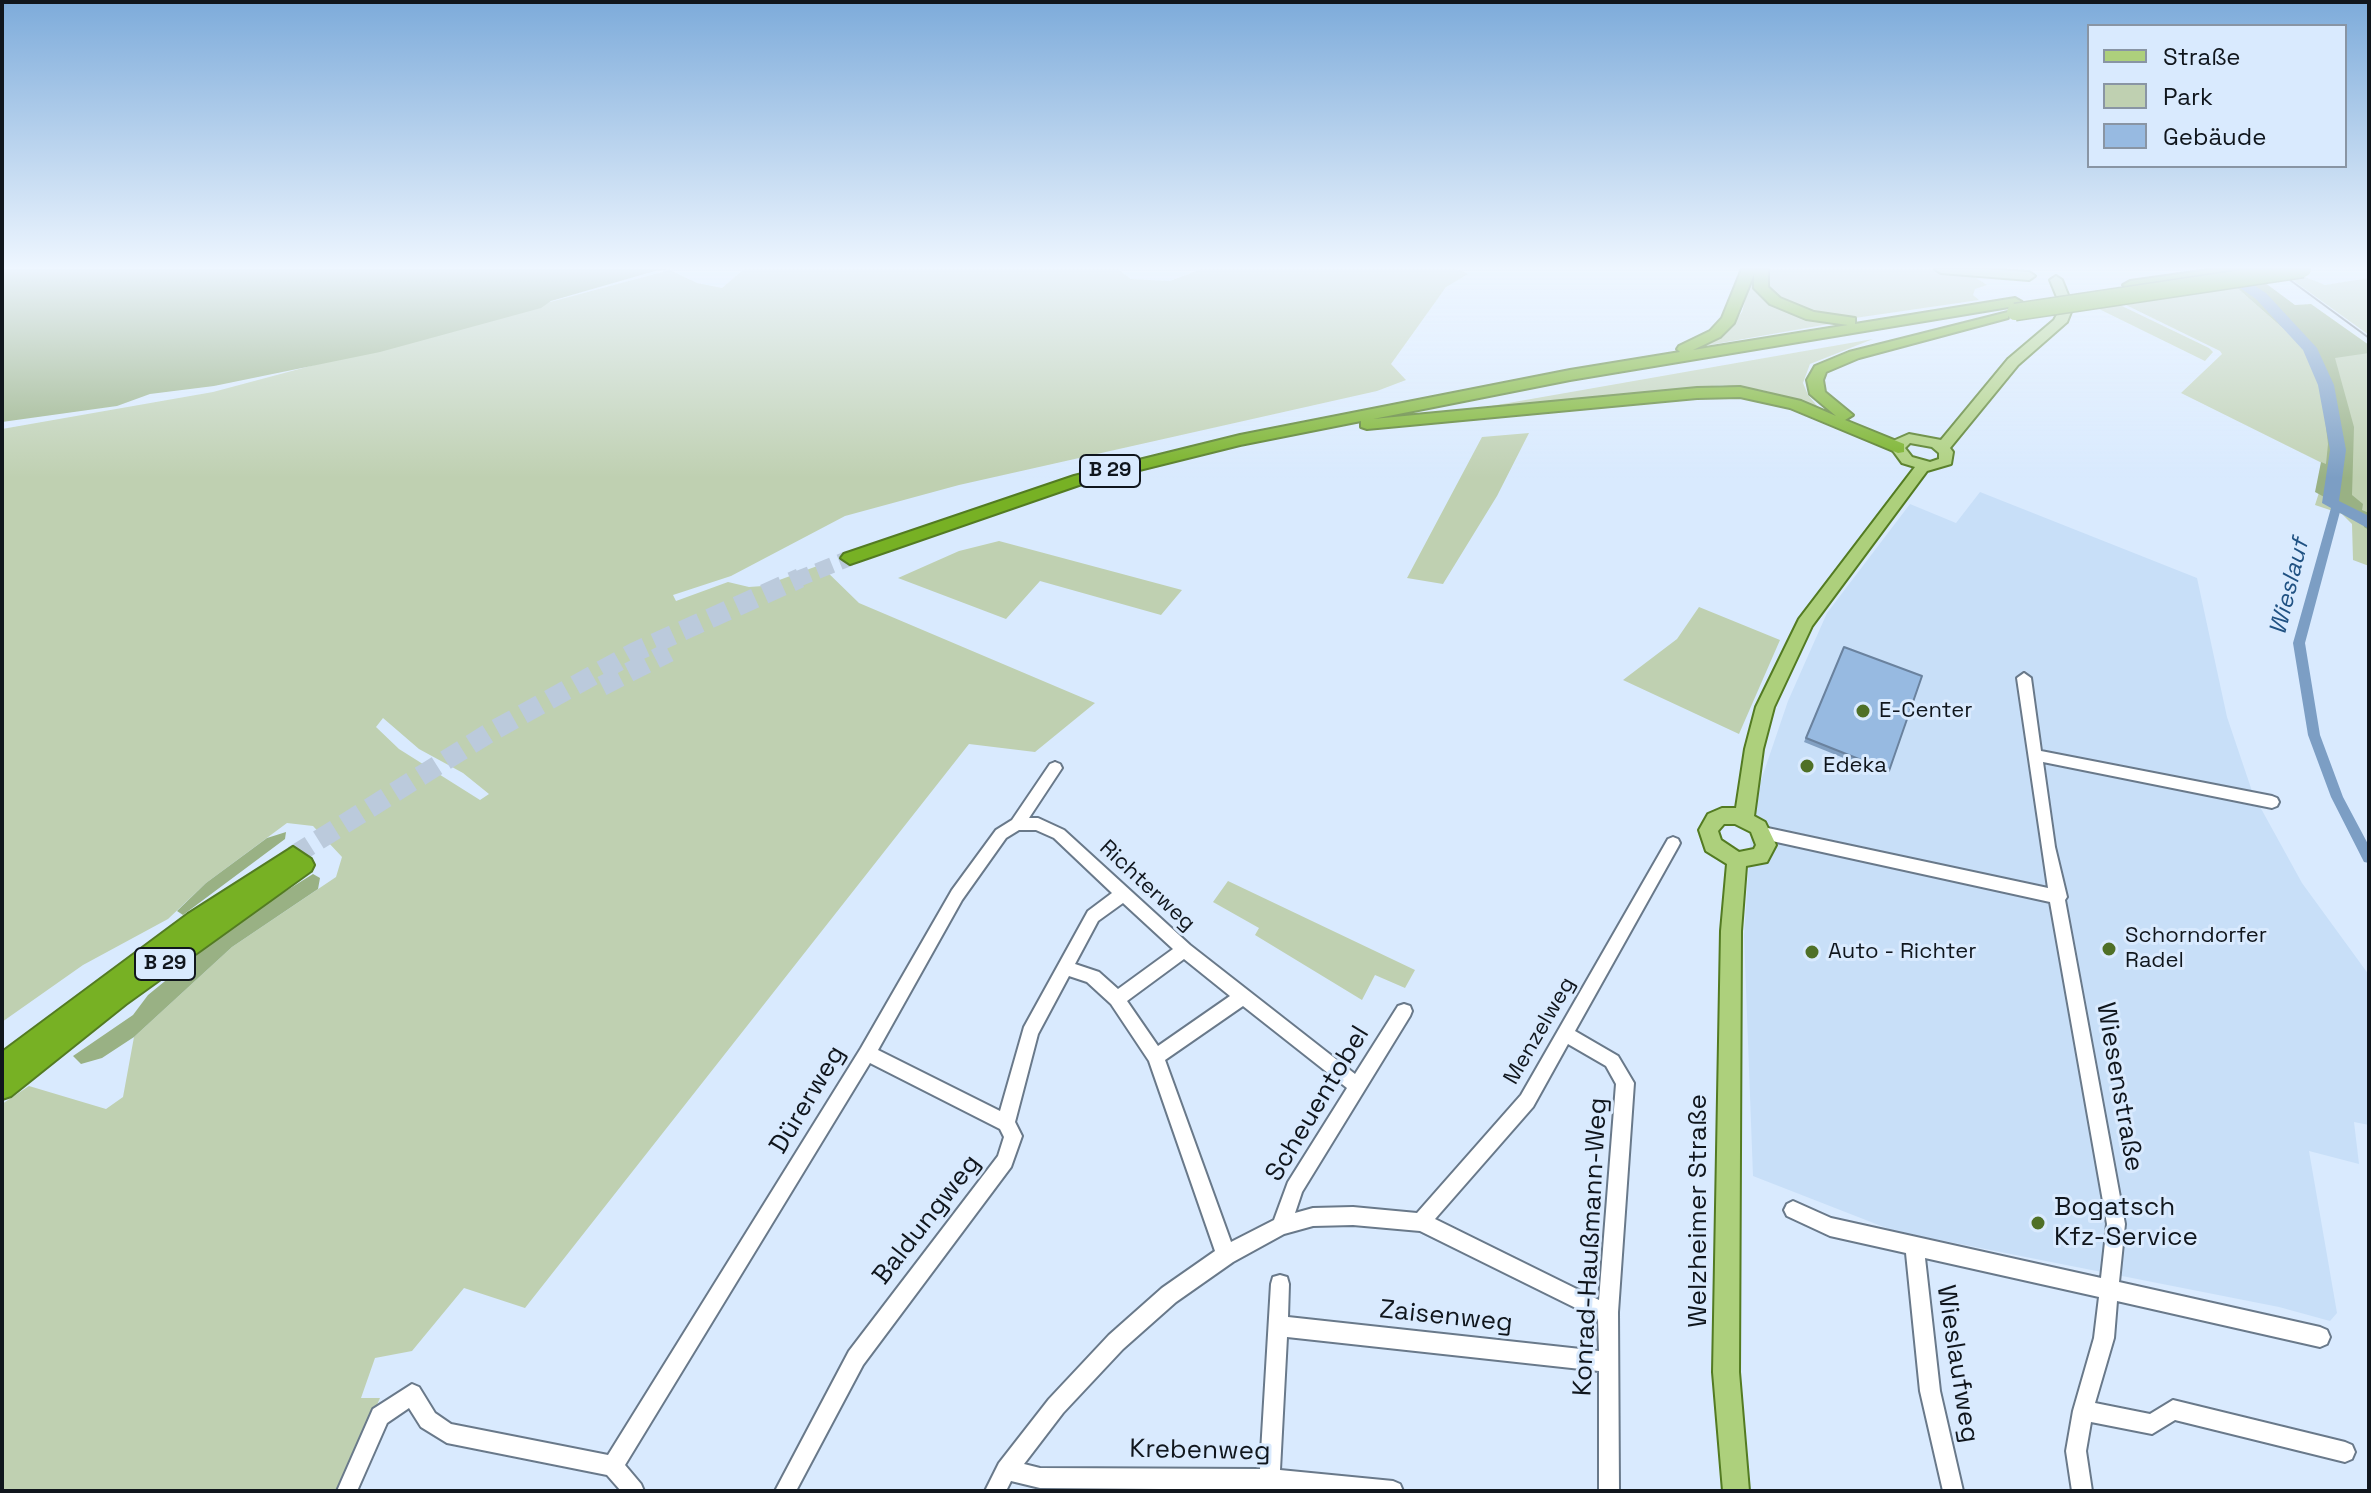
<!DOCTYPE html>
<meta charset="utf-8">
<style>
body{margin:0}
#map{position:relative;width:2371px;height:1493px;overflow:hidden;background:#d9eafe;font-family:"Space Grotesk",sans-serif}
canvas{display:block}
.frame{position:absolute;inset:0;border:4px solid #10161d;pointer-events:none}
.legend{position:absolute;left:2087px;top:24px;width:260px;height:144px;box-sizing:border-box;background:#d9eafe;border:2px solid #8995a4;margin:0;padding:10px 14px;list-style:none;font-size:24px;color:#10161d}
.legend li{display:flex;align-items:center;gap:16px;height:40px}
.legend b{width:40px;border:2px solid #8995a4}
</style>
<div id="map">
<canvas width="2371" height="1493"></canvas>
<div class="frame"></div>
<ul class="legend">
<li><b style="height:10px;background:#add07c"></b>Straße</li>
<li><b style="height:22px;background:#bfd0b1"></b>Park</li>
<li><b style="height:22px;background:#97bae1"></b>Gebäude</li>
</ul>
</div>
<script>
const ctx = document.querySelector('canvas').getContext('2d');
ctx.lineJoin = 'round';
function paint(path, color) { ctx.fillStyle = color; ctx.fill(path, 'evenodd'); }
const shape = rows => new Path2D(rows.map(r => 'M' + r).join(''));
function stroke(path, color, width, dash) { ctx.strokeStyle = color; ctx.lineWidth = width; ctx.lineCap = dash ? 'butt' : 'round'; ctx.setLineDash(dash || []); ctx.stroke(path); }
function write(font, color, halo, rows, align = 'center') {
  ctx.font = font + ' "Space Grotesk",sans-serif'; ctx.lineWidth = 6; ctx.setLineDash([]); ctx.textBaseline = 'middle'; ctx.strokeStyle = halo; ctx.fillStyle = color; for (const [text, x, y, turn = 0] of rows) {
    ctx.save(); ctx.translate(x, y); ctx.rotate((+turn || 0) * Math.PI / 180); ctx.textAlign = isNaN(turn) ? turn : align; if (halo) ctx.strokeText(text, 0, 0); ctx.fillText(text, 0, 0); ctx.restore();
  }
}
const built = shape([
 [1980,492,2197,578,2227,717,2253,794,2302,883,2369,975,2369,1125,2354,1122,2359,1164,2309,1151,2337,1313,2330,1321,2279,1307,1894,1231,1753,1176,1744,935,1753,804,1788,701,1827,613,1910,504,1956,523]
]);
const green = shape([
 [744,269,1118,269,1131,279,1170,281,1202,269,1457,269,1468,274,1446,287,1391,364,1406,380,1377,391,959,485,845,516,731,576,673,595,676,601,728,582,749,587,763,586,820,565,859,603,1095,703,1035,752,969,744,525,1308,464,1288,412,1351,375,1358,361,1398,380,1398,339,1491,2,1491,2,1104,29,1086,106,1109,123,1097,134,1037,232,947,336,877,342,857,313,826,287,823,206,883,168,919,83,965,2,1022,2,429,213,392,670,270,697,283,722,288],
 [383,718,419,749,463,773,489,794,480,800,399,749,376,727],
 [1769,269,1929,269,1973,276,1987,285,1975,289,1973,295,1979,300,1848,319,1819,315,1790,305,1766,288],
 [1753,273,1755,283,1766,297,1835,323,1698,347,1729,329,1742,312],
 [2298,274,2325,285,2369,278,2369,335,2287,276],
 [2235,286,2295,339,2308,356,2369,346,2369,566,2353,560,2352,524,2342,514,2315,505,2323,480,2322,463,2181,393,2222,354,2220,351,2126,305],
 [2120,305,2209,348,2213,352,2205,361,2097,308],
 [1873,339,1810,364,1803,383,1808,395,1818,407,1762,390,1722,385,1457,412],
 [1529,433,1497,496,1443,584,1407,578,1482,437],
 [999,541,1182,590,1161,615,1040,581,1006,619,898,578,959,551],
 [1699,607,1780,640,1739,734,1623,680,1677,639],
 [1228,881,1415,970,1405,988,1375,975,1362,1000,1255,935,1259,928,1213,902]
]);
const forest = shape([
 [2,269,673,269,655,271,551,301,541,308,380,352,214,386,150,394,117,406,2,422],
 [2264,282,2295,305,2311,304,2369,345,2369,353,2335,358,2354,427,2352,495,2363,504,2362,510,2369,513,2369,530,2364,527,2363,518,2315,492,2321,462,2326,464,2328,444,2322,393,2309,357,2295,339,2235,286],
 [286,832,285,839,183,915,177,911,206,883,267,838],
 [313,874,320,878,318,889,232,947,134,1037,102,1058,81,1064,73,1056,133,1015,148,995,241,919]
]);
const canal = shape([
 [2336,505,2341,508,2305,643,2320,735,2343,797,2369,846,2369,863,2364,862,2331,797,2308,735,2293,643,2331,508,2336,505]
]);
const river = shape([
 [2213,269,2229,269,2266,293,2317,348,2334,385,2346,450,2339,501,2369,516,2369,529,2322,503,2330,450,2318,385,2303,350,2256,299,2213,269]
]);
const highwayTunnelFar1 = shape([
 [795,580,850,558]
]);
const highwayTunnel = shape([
 [602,686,669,652],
 [293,856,489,733,635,652,800,578]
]);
const minor = shape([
 [2024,673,2031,678,2041,751,2272,796,2277,798,2279,802,2277,806,2272,808,2043,762,2055,847,2067,897,2065,900,2125,1224,2119,1282,2320,1327,2327,1330,2330,1337,2327,1344,2320,1347,2117,1301,2114,1338,2095,1403,2150,1414,2173,1400,2345,1442,2352,1445,2355,1452,2352,1459,2345,1462,2175,1420,2152,1434,2091,1422,2086,1451,2092,1491,2072,1491,2066,1451,2073,1411,2094,1338,2099,1297,1925,1258,1940,1391,1963,1491,1943,1491,1920,1391,1906,1253,1830,1236,1787,1216,1784,1210,1787,1204,1793,1201,1831,1218,2101,1278,2107,1224,2050,902,1763,839,1758,837,1756,833,1758,829,1763,827,2048,888,2017,678,2024,673],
 [1055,762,1060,764,1062,768,1029,818,1038,818,1064,830,1190,945,1355,1074,1398,1006,1404,1004,1410,1006,1412,1011,1410,1016,1302,1192,1295,1213,1313,1208,1353,1207,1417,1213,1521,1095,1668,839,1673,837,1678,839,1680,843,1678,847,1575,1031,1618,1056,1634,1083,1618,1312,1619,1491,1599,1491,1599,1371,1287,1337,1280,1470,1393,1481,1400,1484,1403,1491,1040,1488,1011,1481,1006,1491,985,1491,999,1463,1049,1399,1109,1335,1162,1288,1215,1251,1149,1061,1111,1004,1087,982,1069,976,1038,1034,1015,1122,1022,1136,1011,1167,863,1365,796,1491,775,1491,849,1351,998,1156,1004,1137,1000,1129,870,1063,625,1465,641,1484,644,1491,621,1491,607,1475,447,1443,421,1427,409,1408,387,1423,357,1491,337,1491,373,1409,412,1384,419,1387,435,1413,451,1424,608,1455,861,1048,952,890,996,830,1012,820,1050,764,1055,762],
 [1019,830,1036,830,1054,838,1112,893,1088,911,1024,1027,1000,1111,878,1050,962,900,1006,838,1019,830],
 [1123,903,1173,949,1118,989,1099,972,1075,964,1098,921,1123,903],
 [1184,959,1230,996,1158,1046,1127,1001,1184,959],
 [1243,1006,1347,1088,1288,1182,1274,1220,1231,1242,1165,1060,1243,1006],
 [1568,1044,1606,1066,1616,1084,1599,1300,1435,1219,1533,1107,1568,1044],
 [1353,1225,1420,1231,1598,1319,1599,1351,1288,1317,1289,1284,1287,1277,1280,1275,1273,1277,1271,1284,1260,1469,1040,1468,1024,1464,1063,1413,1123,1349,1176,1302,1233,1262,1284,1234,1313,1226,1353,1225]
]);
const major = shape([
 [1935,269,1985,269,2029,272,2035,276,2029,280,1941,273,1935,269],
 [2056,276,2062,280,2073,307,2067,322,2018,365,1950,448,1953,452,1951,464,1927,471,1812,626,1774,707,1763,749,1754,816,1765,822,1776,845,1767,862,1746,866,1741,931,1739,1372,1749,1491,1723,1491,1713,1372,1721,931,1727,864,1706,851,1699,830,1708,814,1722,808,1736,808,1745,749,1756,707,1799,619,1915,467,1902,463,1891,448,1893,441,1909,434,1941,440,2008,359,2054,320,2061,307,2050,280,2056,276],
 [1910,443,1932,447,1939,453,1939,459,1930,462,1912,457,1905,448,1910,443],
 [1724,824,1735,824,1751,832,1756,845,1754,849,1739,852,1721,840,1718,831,1724,824]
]);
const highway = shape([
 [1742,269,1768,269,1768,287,1780,298,1814,312,1855,318,1855,324,2015,298,2022,302,2015,306,1570,380,1373,419,1697,388,1740,387,1801,401,1836,416,1810,394,1807,380,1815,366,1849,352,2008,312,2008,318,1859,358,1826,372,1823,380,1825,392,1853,415,1845,420,1904,444,1904,452,1898,453,1790,408,1740,397,1697,398,1367,429,1361,427,1361,421,1240,445,1079,485,856,562,850,564,841,558,844,554,1074,476,1240,435,1570,370,1680,352,1677,349,1679,346,1710,331,1722,318,1742,269],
 [1754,274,1754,288,1770,304,1806,319,1848,325,1693,350,1720,337,1734,323,1754,274],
 [2215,269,2250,269,2243,273,2130,289,2123,285,2130,281,2215,269],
 [293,847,311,859,314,865,311,871,126,1004,11,1096,2,1099,2,1052,188,914,293,847]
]);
const rail = shape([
 [2275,269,2369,338]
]);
const highwayBridge = shape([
 [2015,312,2303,269]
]);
const wall = shape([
 [1842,651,1889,771,1886,775,1804,742]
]);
const building = shape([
 [1844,647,1922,676,1889,771,1806,738,1844,647]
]);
const markers = [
 [1863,711,8,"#4f7027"],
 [1807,766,8,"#4f7027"],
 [2109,949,8,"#4f7027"],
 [1812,952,8,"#4f7027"],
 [2038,1223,8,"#4f7027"]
];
const shields = [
 [1110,471,60],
 [165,964,60]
];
const shieldNames = [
 ["B 29",1110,471],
 ["B 29",165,964]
];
const poiNames = [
 ["E-Center",1879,711],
 ["Edeka",1823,766],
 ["Schorndorfer",2125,936],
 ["Radel",2125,961],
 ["Auto - Richter",1828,952]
];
const streetNames = [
 ["Richterweg",1147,886,43],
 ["Menzelweg",1540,1031,-60]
];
const waterNames = [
 ["Wieslauf",2290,587,-76]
];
const nearStreetnames = [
 ["Wiesenstraße",2119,1087,80],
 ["Dürerweg",808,1100,-59],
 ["Scheuentobel",1318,1104,-59],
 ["Welzheimer Straße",1699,1211,-90],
 ["Baldungweg",927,1220,-52],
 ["Konrad-Haußmann-Weg",1591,1247,-87],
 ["Zaisenweg",1446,1317,6],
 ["Wieslaufweg",1957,1364,81],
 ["Krebenweg",1200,1451,1]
];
const nearPoinames = [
 ["Bogatsch",2054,1208],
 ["Kfz-Service",2054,1238]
];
paint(built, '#c8dff8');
paint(green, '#bfd0b1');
paint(forest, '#99b184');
paint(canal, '#7c9ec4');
paint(river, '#7c9ec4');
stroke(highwayTunnelFar1, '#bbcadc', 16, [16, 8]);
stroke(highwayTunnel, '#bbcadc', 20, [20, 10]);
stroke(minor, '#69798a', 4);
stroke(major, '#537b22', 4);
stroke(highway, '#537b22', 4);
paint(minor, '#fff');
paint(major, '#add07c');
paint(highway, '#77b124');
stroke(rail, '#65707c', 2);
stroke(highwayBridge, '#537b22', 19, []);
stroke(highwayBridge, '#77b124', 16);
paint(wall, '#82a0c2');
paint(building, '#97bae1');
stroke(building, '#6a829e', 2);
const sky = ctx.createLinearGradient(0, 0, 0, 478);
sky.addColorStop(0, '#7dabda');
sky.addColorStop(0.56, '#eef6ff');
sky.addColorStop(1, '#eef6ff00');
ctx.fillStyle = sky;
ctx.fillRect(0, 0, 2371, 478);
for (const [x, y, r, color] of markers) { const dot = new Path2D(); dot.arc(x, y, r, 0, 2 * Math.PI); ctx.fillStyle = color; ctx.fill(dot); stroke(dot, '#d9eafe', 3); }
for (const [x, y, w] of shields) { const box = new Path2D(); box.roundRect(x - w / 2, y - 16, w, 32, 6); ctx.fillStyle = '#d9eafe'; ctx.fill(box); stroke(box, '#10161d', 2); }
write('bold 20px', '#10161d', null, shieldNames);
write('22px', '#10161d', '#d9eafe', poiNames, 'left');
write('22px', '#10161d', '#d9eafe', streetNames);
write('italic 24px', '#205283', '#d9eafe', waterNames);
write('26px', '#10161d', '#d9eafe', nearStreetnames);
write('26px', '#10161d', '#d9eafe', nearPoinames, 'left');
</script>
